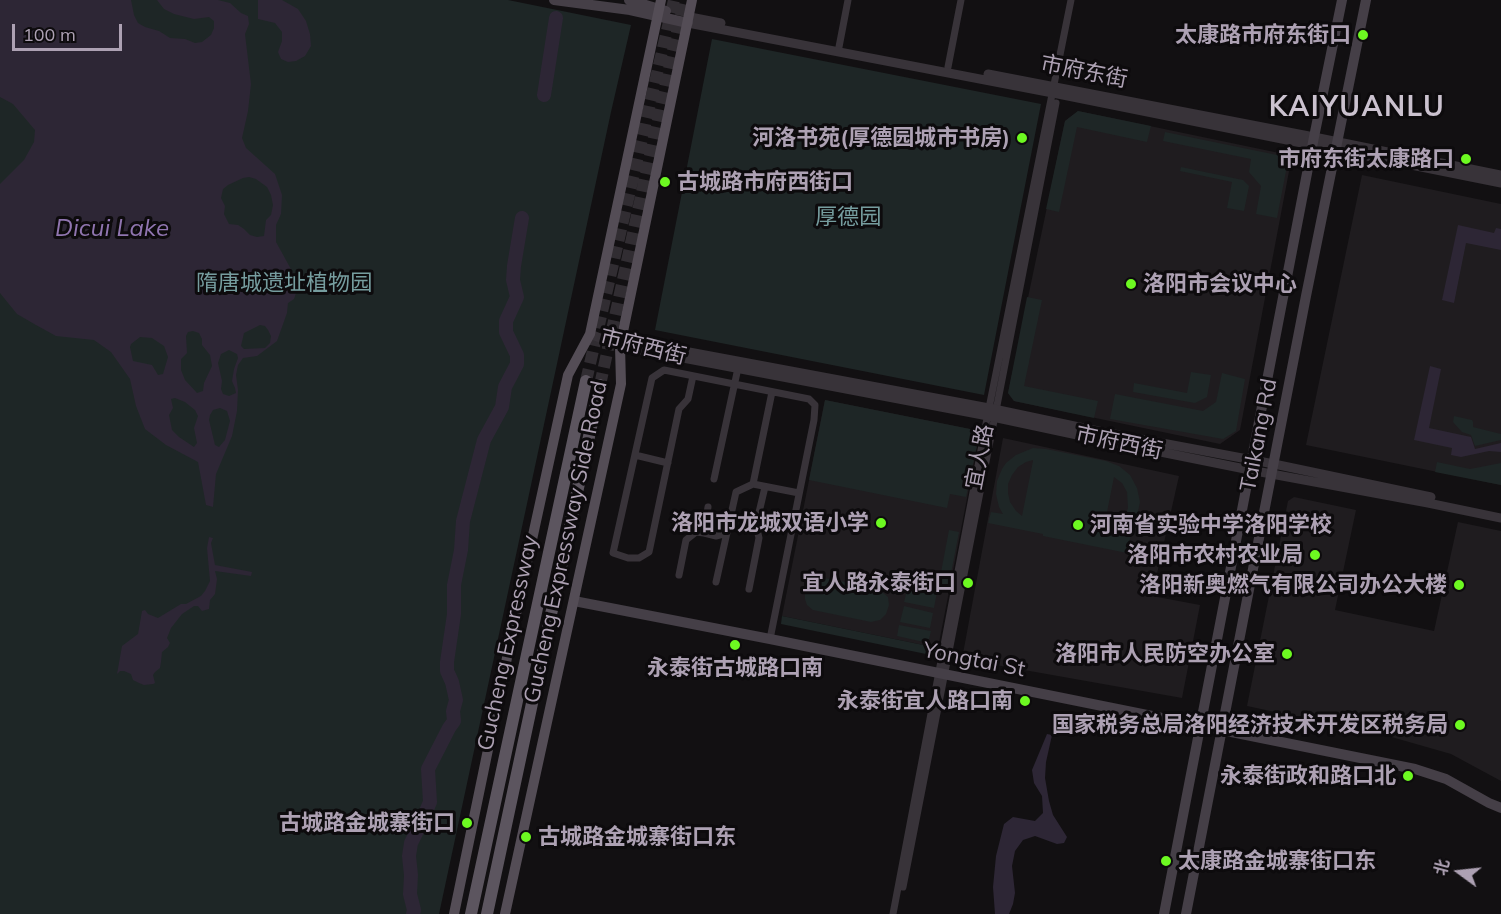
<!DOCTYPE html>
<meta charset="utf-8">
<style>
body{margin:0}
#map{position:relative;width:1501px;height:914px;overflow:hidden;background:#121012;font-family:Mulish,"Noto Sans SC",sans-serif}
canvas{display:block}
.north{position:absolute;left:1429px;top:842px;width:60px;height:60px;-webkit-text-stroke:4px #0d0b0d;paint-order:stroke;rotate:285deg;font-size:16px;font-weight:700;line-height:24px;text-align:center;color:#ada1b3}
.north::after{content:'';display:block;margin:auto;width:21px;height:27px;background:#ada1b3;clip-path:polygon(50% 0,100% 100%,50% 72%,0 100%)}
.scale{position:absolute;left:12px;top:24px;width:110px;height:27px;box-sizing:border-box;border:3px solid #ada1b3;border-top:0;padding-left:8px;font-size:18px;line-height:21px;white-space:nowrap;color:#ada1b3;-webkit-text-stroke:4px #0d0b0d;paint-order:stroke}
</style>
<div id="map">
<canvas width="1501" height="914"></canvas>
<div class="north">北</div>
<div class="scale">100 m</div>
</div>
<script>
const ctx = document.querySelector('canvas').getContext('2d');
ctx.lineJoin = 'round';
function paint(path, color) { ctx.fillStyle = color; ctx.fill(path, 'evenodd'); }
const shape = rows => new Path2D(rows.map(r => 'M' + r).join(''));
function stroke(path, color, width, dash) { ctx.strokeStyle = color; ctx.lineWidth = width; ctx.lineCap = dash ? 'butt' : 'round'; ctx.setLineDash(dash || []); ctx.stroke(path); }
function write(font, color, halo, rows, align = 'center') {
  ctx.font = font + ' Mulish,"Noto Sans SC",sans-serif'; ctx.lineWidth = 6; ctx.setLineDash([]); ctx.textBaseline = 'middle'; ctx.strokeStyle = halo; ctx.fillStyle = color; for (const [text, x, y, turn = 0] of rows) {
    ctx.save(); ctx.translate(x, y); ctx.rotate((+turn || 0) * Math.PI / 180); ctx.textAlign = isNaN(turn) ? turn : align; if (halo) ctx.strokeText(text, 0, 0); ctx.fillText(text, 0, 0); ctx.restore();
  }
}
const built = shape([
 [1078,111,1284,154,1290,166,1240,430,1220,444,1014,401,1008,393,1065,121],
 [1362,175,1501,204,1501,485,1306,445],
 [825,400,980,431,938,648,782,616],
 [1003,438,1179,476,1152,596,1200,605,1182,698,962,659],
 [1294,497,1356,510,1335,610,1434,631,1458,522,1501,531,1501,781,1451,754,1388,736,1247,706,1288,501]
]);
const green = shape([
 [0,0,508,0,631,25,611,112,439,914,0,914],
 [712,39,1041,104,984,395,655,330],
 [1078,111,1151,126,1147,142,1077,127,1059,212,1046,209,1065,121],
 [1165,132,1282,156,1287,166,1277,218,1256,214,1261,186,1249,172,1251,159,1163,141],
 [1181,167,1243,180,1249,186,1244,211,1227,208,1232,182,1180,171],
 [1027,297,1042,300,1024,386,1098,401,1094,418,1014,401,1008,393],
 [1191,372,1211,375,1207,397,1195,403,1133,392,1134,383,1187,393],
 [1222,373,1245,379,1236,431,1223,439,1110,419,1115,394,1203,411,1216,402],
 [825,400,980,431,966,497,950,494,947,508,809,480],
 [1454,416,1472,420,1473,422,1473,427,1501,434,1501,440,1475,446,1471,435,1462,432,1453,422],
 [1033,448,1046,449,1106,461,1119,466,1130,475,1137,488,1140,502,1137,516,1133,524,1127,553,1043,536,1043,534,988,523,991,512,1003,514,999,507,996,494,997,481,1002,469,1006,463,1016,455],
 [1033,460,1033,461,1022,516,1016,511,1010,502,1008,493,1008,484,1012,475,1018,467,1026,462],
 [1114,477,1122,483,1127,492,1128,508,1125,517,1118,525,1109,531,1103,532],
 [1437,462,1470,469,1501,463,1501,485,1435,472],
 [949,530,959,532,948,589,938,588],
 [819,577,877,588,888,597,889,605,886,614,880,620,871,622,813,610,807,605,805,599,805,592,807,585,811,581],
 [908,586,937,592,934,608,904,602],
 [904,606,933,613,930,628,900,622],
 [782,616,938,648,933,652,926,654,781,624],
 [899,625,931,631,928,643,897,636]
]);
const water = shape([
 [0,0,131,0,134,15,138,23,145,27,159,31,170,38,185,39,195,43,202,42,211,35,214,28,214,21,209,17,194,19,174,14,164,9,157,0,218,0,230,3,241,13,248,16,249,24,245,34,251,84,248,111,242,138,246,148,275,174,282,195,281,214,276,225,276,242,292,271,297,283,297,290,294,299,288,303,287,313,277,341,257,356,243,358,238,365,236,375,238,390,237,411,232,436,216,474,213,507,206,505,198,462,166,445,145,429,136,406,130,379,111,352,94,340,56,336,36,325,17,314,0,293,0,184,24,160,34,142,35,130,13,104,0,97],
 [249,177,256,179,267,187,271,195,273,205,271,215,266,220,264,236,257,237,250,235,244,229,238,225,229,224,224,214,225,206,221,198,223,189,228,185,243,178],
 [260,325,265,326,268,330,271,336,270,343,265,348,244,349,241,346,244,333],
 [193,331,199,333,202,339,202,345,210,355,212,366,204,383,203,391,197,393,185,380,181,370,181,359,187,353,186,336,188,332],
 [140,337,152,338,164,346,168,357,163,374,158,375,152,365,133,361,130,347,131,344],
 [229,350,237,354,238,358,234,369,232,381,235,388,236,393,229,396,223,394,221,389,222,381,218,363,221,354],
 [175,398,185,402,195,410,198,416,194,428,197,443,194,447,179,437,172,430,169,415,173,408,171,399],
 [220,408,227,411,230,421,225,440,219,447,215,445,209,420,210,415,213,410],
 [258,0,282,0,298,9,306,21,310,34,311,46,305,56,296,61,288,62,281,59,278,52,282,41,282,32,275,23,258,19],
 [1458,225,1494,233,1496,228,1501,229,1501,250,1466,243,1454,303,1442,300],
 [1430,366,1441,369,1429,428,1471,437,1475,449,1501,443,1501,452,1489,451,1461,457,1451,455,1452,448,1414,440],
 [209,537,213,538,211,543,215,565,252,572,251,576,215,571,217,579,215,594,210,600,209,609,202,611,198,606,194,606,182,614,171,628,167,638,170,643,168,647,162,652,161,662,160,668,155,672,153,675,155,683,153,684,144,685,139,683,133,680,131,674,124,671,120,671,117,674,122,646,138,634,142,611,145,610,148,614,158,618,181,604,186,604,201,596,205,591,210,581,207,548],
 [1047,734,1052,735,1046,762,1045,778,1049,801,1053,815,1067,837,1064,843,1057,844,1035,836,1023,840,1015,851,1012,866,1015,893,1013,904,1009,914,995,914,993,887,996,856,1004,824,1013,817,1035,821,1043,813,1042,796,1034,783,1032,770]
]);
const river = shape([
 [544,95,556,18],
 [413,914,414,910,410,894,411,875,409,856,411,843,421,823,430,802,428,769,449,728,454,721,453,711,456,700,452,682,447,671,447,662,454,614,454,585,461,550,463,521,484,440,502,407,505,387,517,364,517,355,506,332,506,321,517,297,513,280,514,266,522,218]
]);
const trunkTunnel = shape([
 [586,381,674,0],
 [600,385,684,0]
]);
const minor = shape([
 [839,47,848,0],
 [948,67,961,0],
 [693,376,688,399,679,409,649,552,639,558,628,558,613,553,652,378,664,370,809,399,815,405,814,420,770,639],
 [635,455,668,463],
 [714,479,738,368],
 [753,484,799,493],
 [704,533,716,536,727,533],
 [679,575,686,540,696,532,704,533,708,507],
 [716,582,736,492,753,484,772,392],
 [749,589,759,538,756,525,765,487],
 [903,887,1056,103],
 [893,914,989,408,1071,0]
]);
const tertiary = shape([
 [690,17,721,23],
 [688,23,1058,94,1501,183],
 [988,74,1314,137,1501,175],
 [590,334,620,346,988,416,1096,439,1250,470,1428,503,1501,518],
 [614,338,989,408,1098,431,1274,464,1431,497]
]);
const secondary = shape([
 [554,0,630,10,688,23],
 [629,0,666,11],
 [574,601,770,639,1415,769,1446,779,1489,803,1501,808],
 [1164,914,1314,137,1342,0],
 [1186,914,1306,296,1366,0]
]);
const primary = shape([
 [454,914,521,590,568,375,590,334,661,0],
 [505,914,621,384,620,346,692,0]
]);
const trunk = shape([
 [471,914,586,381],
 [487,914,600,385]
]);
const markers = [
 [1363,35,6,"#6df921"],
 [1022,138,6,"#6df921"],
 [1466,159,6,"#6df921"],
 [665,182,6,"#6df921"],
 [1131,284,6,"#6df921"],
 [881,523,6,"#6df921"],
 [1078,525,6,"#6df921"],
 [1315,555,6,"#6df921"],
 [968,583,6,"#6df921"],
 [1459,585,6,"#6df921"],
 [735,645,6,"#6df921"],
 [1287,654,6,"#6df921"],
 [1025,701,6,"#6df921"],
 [1460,725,6,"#6df921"],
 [1408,776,6,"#6df921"],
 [467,823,6,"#6df921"],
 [526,837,6,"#6df921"],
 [1166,861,6,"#6df921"]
];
const poiNames = [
 ["太康路市府东街口",1351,35],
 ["河洛书苑(厚德园城市书房)",1010,138],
 ["市府东街太康路口",1454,159],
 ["古城路市府西街口",677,182,"left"],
 ["洛阳市会议中心",1143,284,"left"],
 ["洛阳市龙城双语小学",869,523],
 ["河南省实验中学洛阳学校",1090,525,"left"],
 ["洛阳市农村农业局",1303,555],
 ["宜人路永泰街口",956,583],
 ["洛阳新奥燃气有限公司办公大楼",1447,585],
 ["洛阳市人民防空办公室",1275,654],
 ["永泰街古城路口南",735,668,"center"],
 ["永泰街宜人路口南",1013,701],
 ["国家税务总局洛阳经济技术开发区税务局",1448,725],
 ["永泰街政和路口北",1396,776],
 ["古城路金城寨街口",455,823],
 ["古城路金城寨街口东",538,837,"left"],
 ["太康路金城寨街口东",1178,861,"left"]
];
const streetNames = [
 ["市府东街",1084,72,11],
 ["市府西街",643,347,14],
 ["Taikang Rd",1259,435,-79],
 ["市府西街",1119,443,12],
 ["宜人路",980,457,-79],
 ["Gucheng Expressway Side Road",566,542,-78],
 ["Gucheng Expressway",508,643,-78],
 ["Yongtai St",974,660,11]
];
const parkNames = [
 ["厚德园",848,217],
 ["隋唐城遗址植物园",284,283]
];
const waterNames = [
 ["Dicui Lake",112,229]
];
const districtNames = [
 ["KAIYUANLU",1357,108]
];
paint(built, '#1f1c1f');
paint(green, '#1e2626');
paint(water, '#2d2635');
stroke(river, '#2d2635', 14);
stroke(trunkTunnel, '#312d32', 12, [12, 6]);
stroke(minor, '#383339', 7);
stroke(tertiary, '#383339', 9);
stroke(secondary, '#453f47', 10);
stroke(primary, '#544d56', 10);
stroke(trunk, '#5c555f', 12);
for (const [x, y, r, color] of markers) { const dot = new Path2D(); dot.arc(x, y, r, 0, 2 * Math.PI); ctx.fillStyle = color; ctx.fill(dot); stroke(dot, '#0d0b0d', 2); }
write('bold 22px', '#ada1b3', '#0d0b0d', poiNames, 'right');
write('22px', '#ada1b3', '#0d0b0d', streetNames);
write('22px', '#769d9f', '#0d0b0d', parkNames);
write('italic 24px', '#9075b0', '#0d0b0d', waterNames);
ctx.letterSpacing = '1.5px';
write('bold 28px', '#cbc2cf', '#0d0b0d', districtNames);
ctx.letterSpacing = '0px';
</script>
